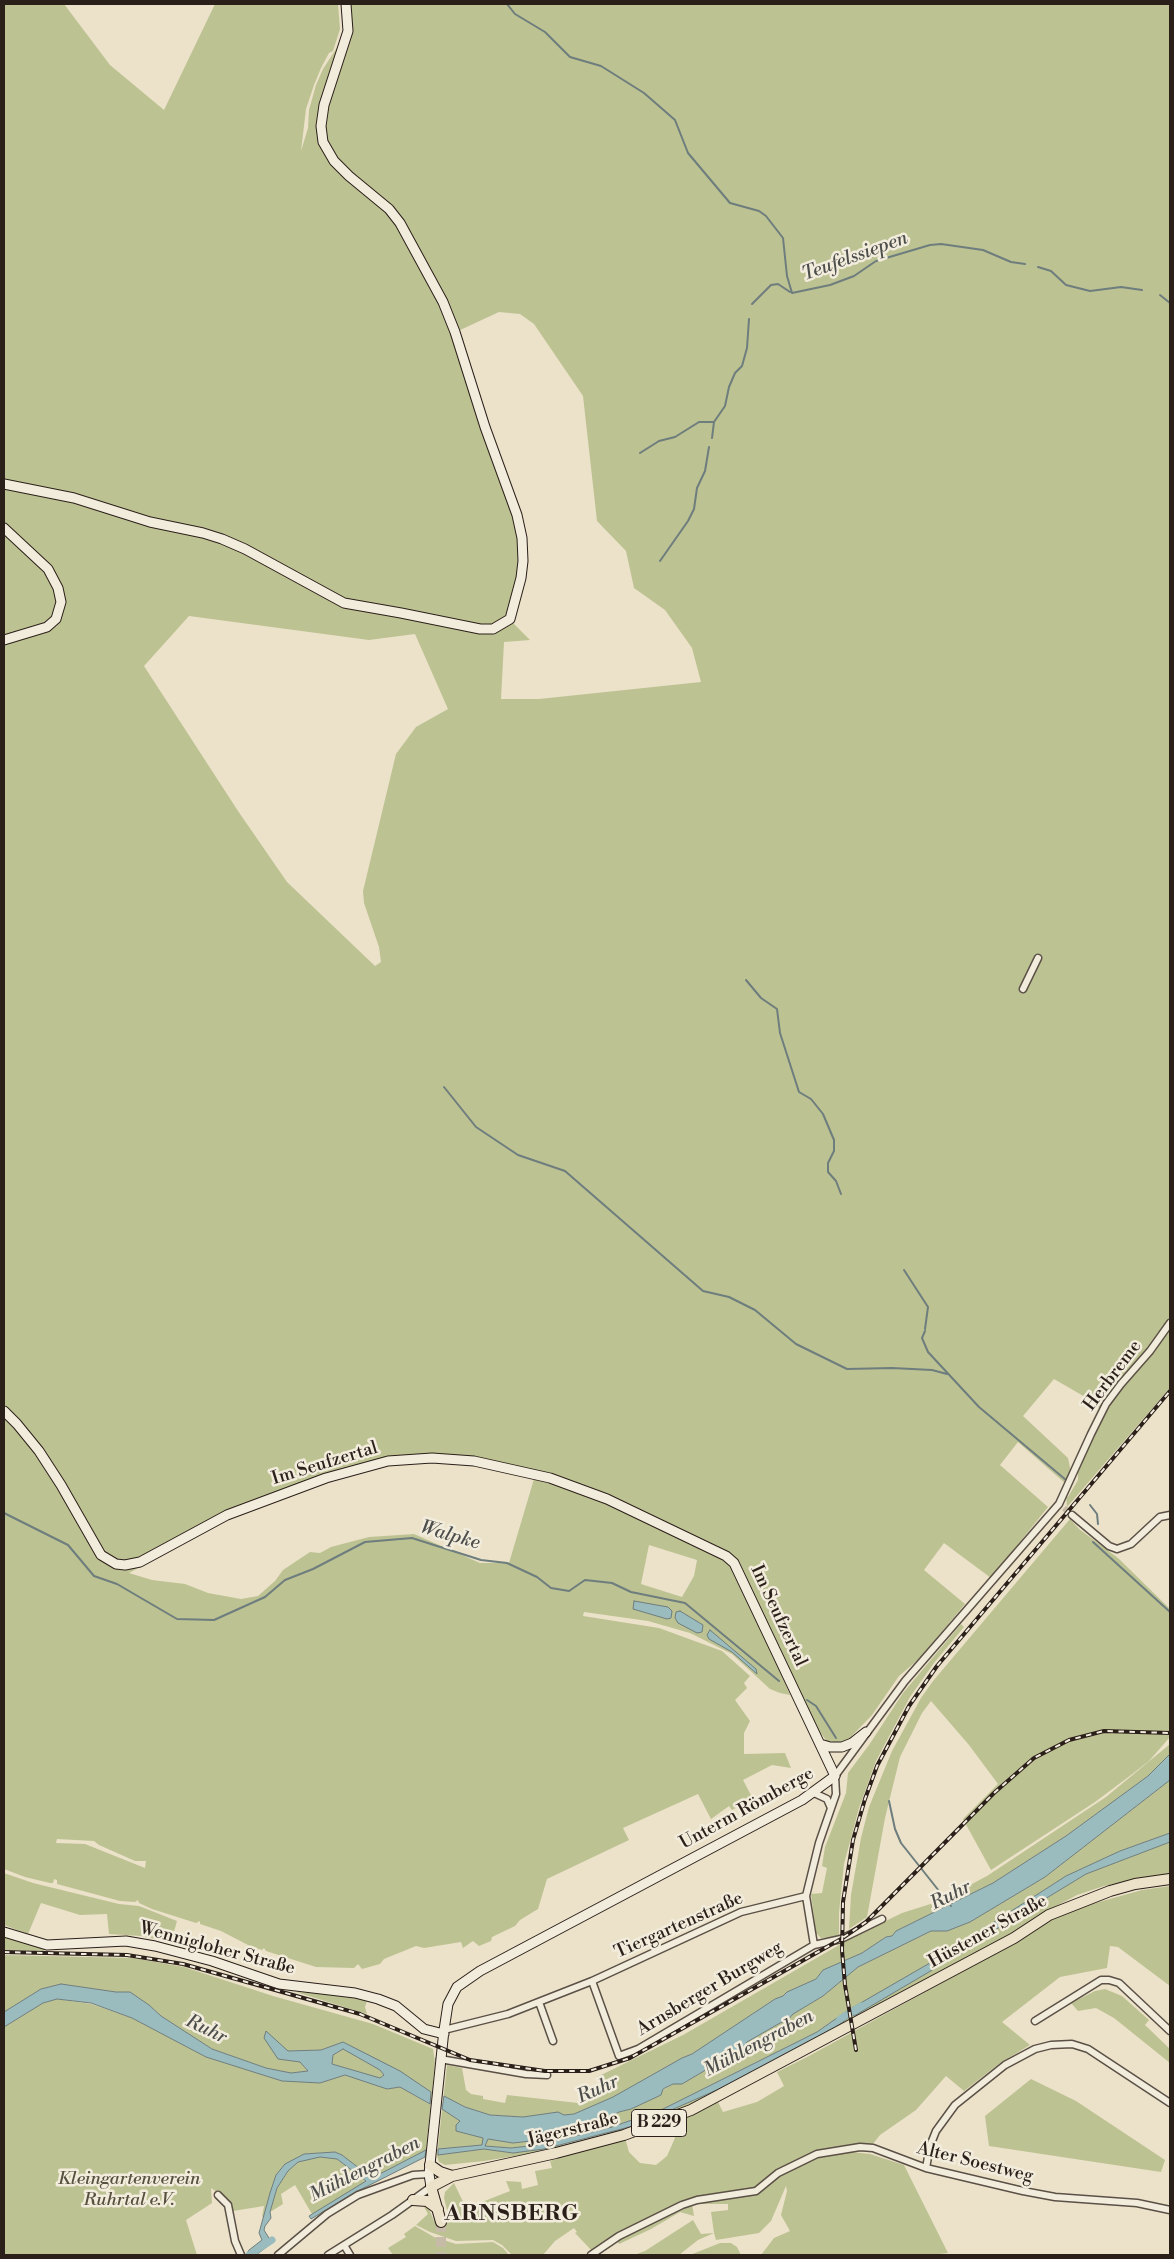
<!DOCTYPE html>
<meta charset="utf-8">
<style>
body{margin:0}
#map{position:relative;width:1174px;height:2259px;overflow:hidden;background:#ebe2c9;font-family:"Libre Bodoni",serif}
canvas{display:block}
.frame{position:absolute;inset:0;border:5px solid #2b1f1a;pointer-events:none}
</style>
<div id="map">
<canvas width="1174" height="2259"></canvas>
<div class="frame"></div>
</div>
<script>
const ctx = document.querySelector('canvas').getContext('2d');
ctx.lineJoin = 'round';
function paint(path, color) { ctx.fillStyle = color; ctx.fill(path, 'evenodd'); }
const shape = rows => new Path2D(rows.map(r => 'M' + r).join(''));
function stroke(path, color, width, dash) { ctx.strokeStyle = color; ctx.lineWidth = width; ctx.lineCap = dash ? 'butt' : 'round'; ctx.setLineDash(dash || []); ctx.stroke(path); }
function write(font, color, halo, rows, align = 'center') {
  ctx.font = font + ' "Libre Bodoni",serif'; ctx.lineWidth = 5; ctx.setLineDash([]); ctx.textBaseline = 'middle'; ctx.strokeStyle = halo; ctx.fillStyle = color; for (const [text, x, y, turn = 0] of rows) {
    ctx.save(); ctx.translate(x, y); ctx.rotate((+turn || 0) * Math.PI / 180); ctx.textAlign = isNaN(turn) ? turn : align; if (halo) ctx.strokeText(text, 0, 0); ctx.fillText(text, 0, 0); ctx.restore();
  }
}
const green = shape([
 [4,4,64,4,110,65,164,110,215,4,338,4,340,29,333,51,329,53,321,68,314,85,306,109,301,151,308,128,309,110,316,85,323,69,338,46,344,26,341,4,1170,4,1170,1317,1154,1341,1116,1385,1100,1409,1092,1401,1054,1379,1023,1416,1068,1458,1071,1472,1066,1484,1018,1442,1000,1465,1048,1507,991,1578,944,1543,924,1570,965,1604,920,1658,899,1676,872,1715,848,1740,838,1743,830,1741,828,1743,826,1740,819,1731,790,1672,782,1676,790,1695,780,1693,770,1689,732,1654,690,1633,648,1621,584,1612,583,1616,659,1628,722,1651,750,1676,744,1683,747,1688,735,1700,750,1721,744,1733,744,1754,785,1753,791,1768,772,1765,743,1780,753,1799,732,1810,729,1806,711,1819,698,1794,623,1828,629,1840,547,1879,538,1909,520,1920,515,1926,492,1937,491,1941,479,1946,473,1941,463,1948,461,1942,424,1948,416,1946,384,1959,380,1964,362,1969,358,1964,354,1968,316,1967,266,1951,264,1948,262,1950,250,1946,221,1931,200,1924,200,1921,196,1923,152,1909,139,1903,138,1900,135,1902,120,1901,57,1884,57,1880,54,1879,53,1883,50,1883,25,1877,4,1869],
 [499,312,520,314,534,324,583,396,597,521,626,551,634,588,665,610,692,648,701,682,539,699,501,699,504,642,530,640,513,623,522,589,524,529,485,422,458,331],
 [189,616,369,640,415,634,448,709,416,727,396,754,363,891,364,903,379,947,381,962,375,966,287,882,238,811,144,666],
 [416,1463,448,1463,476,1466,534,1479,509,1563,480,1563,414,1534,369,1537,331,1547,320,1553,310,1552,283,1570,275,1581,258,1596,241,1599,208,1593,185,1584,152,1580,129,1573,232,1517,330,1480,388,1465],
 [649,1545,697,1560,694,1576,682,1597,641,1584],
 [57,1839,94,1841,99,1845,135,1861,146,1861,145,1868,85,1844,56,1843],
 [1170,1328,1170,1388,1067,1507,1066,1496,1068,1497,1078,1480,1078,1470,1101,1420,1113,1400],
 [1070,1519,1079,1529,1118,1558,1170,1609,1170,1737,1149,1761,1131,1775,1095,1802,991,1870,963,1819,998,1784,969,1745,931,1701,922,1713,900,1757,885,1818,867,1917,849,1929,851,1895,861,1838,869,1807,892,1751,921,1698,933,1681],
 [961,1624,964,1627,934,1663,910,1697,876,1761,859,1808,844,1864,839,1913,839,1937,821,1938,816,1933,811,1894,822,1893,827,1868,822,1866,825,1847,846,1793,848,1773,869,1745,903,1693],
 [1170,1744,1170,1754,1148,1776,1066,1836,993,1883,896,1931,892,1936,886,1937,862,1953,823,1970,816,1979,787,1992,783,1996,775,1999,692,2054,682,2058,613,2097,574,2114,564,2115,558,2112,523,2117,490,2115,465,2107,444,2096,443,2109,460,2121,456,2125,456,2131,483,2138,482,2145,439,2149,438,2155,484,2149,514,2153,567,2144,637,2125,742,2079,831,2031,848,2018,847,2011,817,2032,663,2109,612,2127,538,2145,511,2148,485,2146,487,2139,514,2143,539,2140,589,2128,619,2112,631,2109,661,2095,663,2090,673,2084,682,2084,743,2048,747,2042,780,2023,787,2021,793,2014,823,1996,858,1967,931,1931,947,1931,970,1922,1045,1877,1170,1780,1170,1833,1120,1851,1066,1876,935,1960,853,2008,854,2015,963,1952,1004,1924,1086,1874,1170,1842,1170,1874,1104,1886,1077,1895,1047,1911,1001,1941,782,2059,714,2093,660,2118,625,2131,551,2150,484,2161,445,2165,439,2162,437,2156,447,2065,462,2068,466,2090,471,2094,483,2096,483,2099,505,2103,507,2095,578,2103,588,2099,589,2095,601,2092,597,2077,683,2035,853,1937,902,1913,940,1901,987,1876,1106,1797],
 [4,1873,33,1883,119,1904,139,1906,177,1921,171,1942,141,1936,109,1934,107,1914,80,1915,41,1903,28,1934,4,1925],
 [1170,1886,1170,1986,1118,1947,1110,1946,1107,1968,1060,1977,1002,2022,1030,2045,1000,2063,964,2091,946,2076,916,2110,880,2135,872,2145,850,2145,833,2148,798,2166,829,2154,851,2152,870,2154,904,2165,948,2253,930,2255,761,2255,774,2238,790,2231,781,2215,787,2191,786,2186,771,2221,759,2233,716,2240,714,2233,698,2240,679,2255,634,2255,645,2251,693,2220,701,2234,714,2233,711,2212,728,2210,728,2204,692,2204,694,2216,680,2212,651,2229,619,2244,617,2240,593,2252,575,2233,577,2232,574,2228,555,2241,543,2255,512,2255,502,2245,493,2240,456,2241,430,2232,416,2225,428,2214,423,2205,429,2209,434,2221,441,2222,446,2220,448,2214,444,2198,445,2192,454,2183,468,2212,482,2202,510,2191,506,2181,521,2182,522,2189,538,2185,535,2171,552,2168,550,2161,625,2138,629,2152,640,2163,656,2165,667,2156,675,2138,669,2121,717,2100,723,2112,757,2102,784,2086,777,2072,809,2056,1016,1942,1050,1920,1074,1909,1142,1890],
 [4,1936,44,1948,44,1951,4,1950],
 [4,1955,133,1958,184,1967,273,1996,373,2024,433,2049,435,2063,426,2150,372,2178,342,2155,335,2152,304,2154,285,2164,276,2175,264,2216,270,2212,277,2188,288,2171,298,2162,308,2159,320,2157,337,2159,366,2182,312,2214,295,2185,281,2194,283,2204,262,2217,264,2206,233,2211,230,2201,211,2188,212,2203,186,2220,197,2255,4,2255,4,2027,43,2003,57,1999,91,2004,132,2018,206,2057,282,2081,320,2083,345,2075,387,2089,400,2087,429,2104,431,2092,343,2042,321,2050,288,2051,278,2059,300,2062,308,2071,291,2073,266,2068,212,2049,161,2016,149,2005,130,1992,116,1992,61,1984,41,1989,4,2012],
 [1105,1989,1122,1996,1149,2020,1145,2025,1170,2049,1170,2063,1114,2018,1096,2008,1078,2011,1071,2003,1095,1991],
 [296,1992,346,1996,367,2001,365,2007,367,2014],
 [343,2049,380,2070,384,2075,380,2078,332,2064,333,2055],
 [1031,2079,1076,2101,1165,2160,1161,2172,989,2146,985,2116],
 [415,2226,434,2237,456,2244,493,2242,503,2248,509,2255,393,2255,388,2248,406,2237,404,2234],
 [720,2243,731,2243,737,2247,741,2255,690,2255]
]);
const water = shape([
 [634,1601,668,1607,672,1611,671,1618,667,1619,633,1609,634,1601],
 [680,1611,703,1625,702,1632,697,1633,678,1623,675,1618,676,1612,680,1611],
 [710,1630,756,1669,757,1674,732,1652,709,1639,707,1635,710,1630],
 [1170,1754,1170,1780,1045,1877,970,1922,947,1931,931,1931,858,1967,823,1996,793,2014,787,2021,780,2023,747,2042,743,2048,682,2084,673,2084,663,2089,661,2095,631,2109,619,2112,589,2128,539,2140,513,2143,488,2139,485,2146,511,2148,538,2145,612,2127,663,2109,817,2032,847,2011,848,2018,831,2031,742,2079,637,2125,544,2149,513,2153,484,2149,438,2155,438,2149,482,2145,483,2138,456,2131,456,2125,460,2121,442,2109,444,2096,465,2107,490,2115,523,2117,558,2112,564,2115,574,2114,613,2097,682,2058,692,2054,775,1999,783,1996,787,1992,816,1979,823,1970,862,1953,886,1937,892,1936,896,1931,993,1883,1066,1836,1148,1776,1170,1754],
 [1170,1833,1170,1842,1086,1874,1004,1924,963,1952,854,2016,852,2008,935,1960,1066,1876,1120,1851,1170,1833],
 [61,1984,116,1992,130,1992,149,2005,161,2016,212,2049,266,2068,291,2073,308,2071,300,2062,278,2059,264,2038,266,2031,288,2051,321,2050,343,2042,400,2071,431,2092,430,2104,400,2087,387,2089,345,2075,320,2083,282,2081,206,2057,132,2018,91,2003,57,1999,43,2003,4,2027,4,2012,41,1989,61,1984],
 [343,2049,380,2070,384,2075,380,2078,332,2064,333,2055,343,2049],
 [426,2150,425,2157,354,2193,311,2219,309,2216,366,2181,337,2159,320,2157,298,2162,288,2171,277,2188,270,2212,271,2218,265,2226,264,2230,272,2243,256,2255,246,2255,249,2250,262,2240,259,2233,270,2193,276,2175,285,2164,304,2154,335,2152,342,2155,372,2178,426,2150]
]);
const stream = shape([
 [507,4,515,14,545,32,570,57,601,66,644,93,675,120,688,153,730,203,759,211,766,216,783,238,787,276,792,293,830,285,854,276,876,261,930,245,941,244,983,250,1011,262,1025,264],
 [1038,267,1051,271,1066,285,1090,291,1121,287,1142,290],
 [1160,295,1170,303],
 [752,304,771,285,778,284,790,292],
 [712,438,714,422,725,406,729,387,735,373,742,366,747,348,749,319],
 [640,453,659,441,675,437,699,422,714,422],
 [660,561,688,521,694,509,697,488,705,471,709,447],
 [746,980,761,998,777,1009,780,1033,799,1092,811,1099,823,1114,834,1140,834,1151,828,1163,828,1172,836,1181,841,1194],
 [444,1087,476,1127,518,1155,565,1171,703,1291,729,1297,755,1310,796,1344,847,1369,892,1368,932,1370,947,1374],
 [904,1270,928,1307,925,1329],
 [925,1331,922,1338,928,1352,979,1407,1066,1480],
 [1090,1505,1097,1514,1098,1524],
 [4,1513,68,1545,94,1576,117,1584,177,1619,214,1620,265,1597,285,1580,313,1569,365,1542,412,1538,481,1560,507,1563,537,1577,551,1588,569,1591,585,1580,612,1583,631,1592,685,1603,779,1681],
 [1093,1542,1170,1612],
 [807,1700,816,1706,836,1738],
 [889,1801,895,1829,901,1843,951,1906]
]);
const canal = shape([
 [840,2019,861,2006],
 [249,2255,272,2240]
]);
const streetTunnel = shape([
 [1064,1508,1072,1515]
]);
const primaryTunnel = shape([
 [441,2222,441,2255]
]);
const street = shape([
 [1023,989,1038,958],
 [1072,1515,1109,1546,1117,1549,1131,1544,1160,1517,1170,1515],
 [814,1793,827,1799,831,1808],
 [806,1896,814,1945],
 [592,1981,619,2056,638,2049,814,1945,841,1939,882,1919],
 [539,2002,553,2041],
 [1035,2021,1101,1980,1109,1980,1119,1983,1170,2031],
 [444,2030,508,2014,592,1981,741,1912,806,1896,819,1843,836,1794,835,1776,905,1681,1059,1504,1091,1434,1106,1404,1121,1384,1150,1351,1170,1323],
 [440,2059,526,2074,547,2075],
 [926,2168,930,2146,936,2131,955,2105,1005,2065,1035,2049,1051,2045,1072,2044,1088,2049,1170,2103],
 [218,2195,228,2205,235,2241,241,2255],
 [344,2245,350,2255],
 [278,2255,327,2214,358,2195,413,2175,429,2174],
 [328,2255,392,2215,431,2187],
 [591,2255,619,2236,682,2205,697,2200,756,2191,778,2173,817,2154,860,2147,873,2148,926,2168,1023,2191,1055,2197,1137,2203,1170,2210]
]);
const secondary = shape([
 [4,484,74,498,150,522,203,533,222,539,245,549,344,603,401,613,480,629,493,629,510,619,521,578,523,561,522,538,517,515,485,427,455,332,443,302,400,223,389,209,349,176,334,161,323,142,321,126,324,105,348,31,346,4],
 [4,528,48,569,58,588,61,602,56,619,47,627,4,640],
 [4,1411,17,1424,39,1451,61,1485,101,1555,116,1564,125,1565,140,1562,227,1515,326,1478,388,1461,432,1458,474,1461,550,1478,607,1499,726,1556,734,1563,835,1776,802,1800,480,1971,457,1987,448,2004,444,2030,429,2174,431,2187],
 [820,1744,830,1747,842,1747,852,1743,866,1732],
 [4,1932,47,1945,126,1941,155,1946,212,1961,279,1984,355,1993,378,1999,396,2006,424,2029,444,2034]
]);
const primary = shape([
 [430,2165,440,2172,452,2176],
 [413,2200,427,2201,438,2209],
 [441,2222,431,2187,452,2176,556,2153,624,2135,691,2110,1014,1938,1049,1915,1110,1891,1135,1884,1170,1879]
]);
const rail = shape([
 [4,1952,127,1955,183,1964,360,2014,470,2060,545,2071,589,2071,630,2058,841,1939,866,1922,994,1793,1034,1758,1069,1740,1104,1731,1170,1733],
 [856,2050,845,1985,842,1950,843,1902,853,1840,865,1799,877,1766,909,1706,937,1666,1170,1391]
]);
const shields = [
 [659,2123,55]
];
const shieldNames = [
 ["B 229",659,2123]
];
const streetNames = [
 ["Herbreme",1113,1376,-53],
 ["Im Seufzertal",325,1464,-17],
 ["Im Seufzertal",778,1616,65],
 ["Unterm Römberge",747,1809,-29],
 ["Tiergartenstraße",679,1926,-24],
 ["Hüstener Straße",988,1932,-29],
 ["Wennigloher Straße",217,1949,15],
 ["Arnsberger Burgweg",710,1989,-31],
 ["Jägerstraße",573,2130,-14],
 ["Alter Soestweg",975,2163,14]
];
const parkNames = [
 ["Kleingartenverein",129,2180],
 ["Ruhrtal e.V.",129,2201]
];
const waterNames = [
 ["Teufelssiepen",855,257,-20],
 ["Walpke",450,1536,16],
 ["Ruhr",951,1896,-27],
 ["Ruhr",206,2030,26],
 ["Mühlengraben",759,2044,-28],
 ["Ruhr",598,2090,-24],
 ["Mühlengraben",365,2170,-27]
];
const districtNames = [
 ["ARNSBERG",512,2215]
];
paint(green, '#bdc292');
paint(water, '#9bbcbf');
stroke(water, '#6e7d7d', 1);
stroke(stream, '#6e7d7d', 2);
stroke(canal, '#9bbcbf', 7);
stroke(streetTunnel, '#c5bba6', 6, [6, 3]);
stroke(primaryTunnel, '#c5bba6', 10, [10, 5]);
stroke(street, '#5b5046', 9);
stroke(secondary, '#2b1f1a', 11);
stroke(primary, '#2b1f1a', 12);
stroke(street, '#f2ecdc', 6);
stroke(secondary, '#f2ecdc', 9);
stroke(primary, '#ebe2c9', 10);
stroke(rail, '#2b1f1a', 4);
stroke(rail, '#f2ecdc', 2, [5.5]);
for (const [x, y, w] of shields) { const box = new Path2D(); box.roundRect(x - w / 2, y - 13.5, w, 27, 4); ctx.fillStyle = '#f2ecdc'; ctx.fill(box); stroke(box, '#2b1f1a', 1); }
write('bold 16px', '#2b1f1a', null, shieldNames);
write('18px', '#2b1f1a', '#f2ecdc', streetNames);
write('italic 18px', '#57503e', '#f2ecdc', parkNames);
write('italic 19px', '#4d4e4c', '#f2ecdc', waterNames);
ctx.letterSpacing = '1px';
write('bold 22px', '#2b1f1a', '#f2ecdc', districtNames);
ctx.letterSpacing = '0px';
</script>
